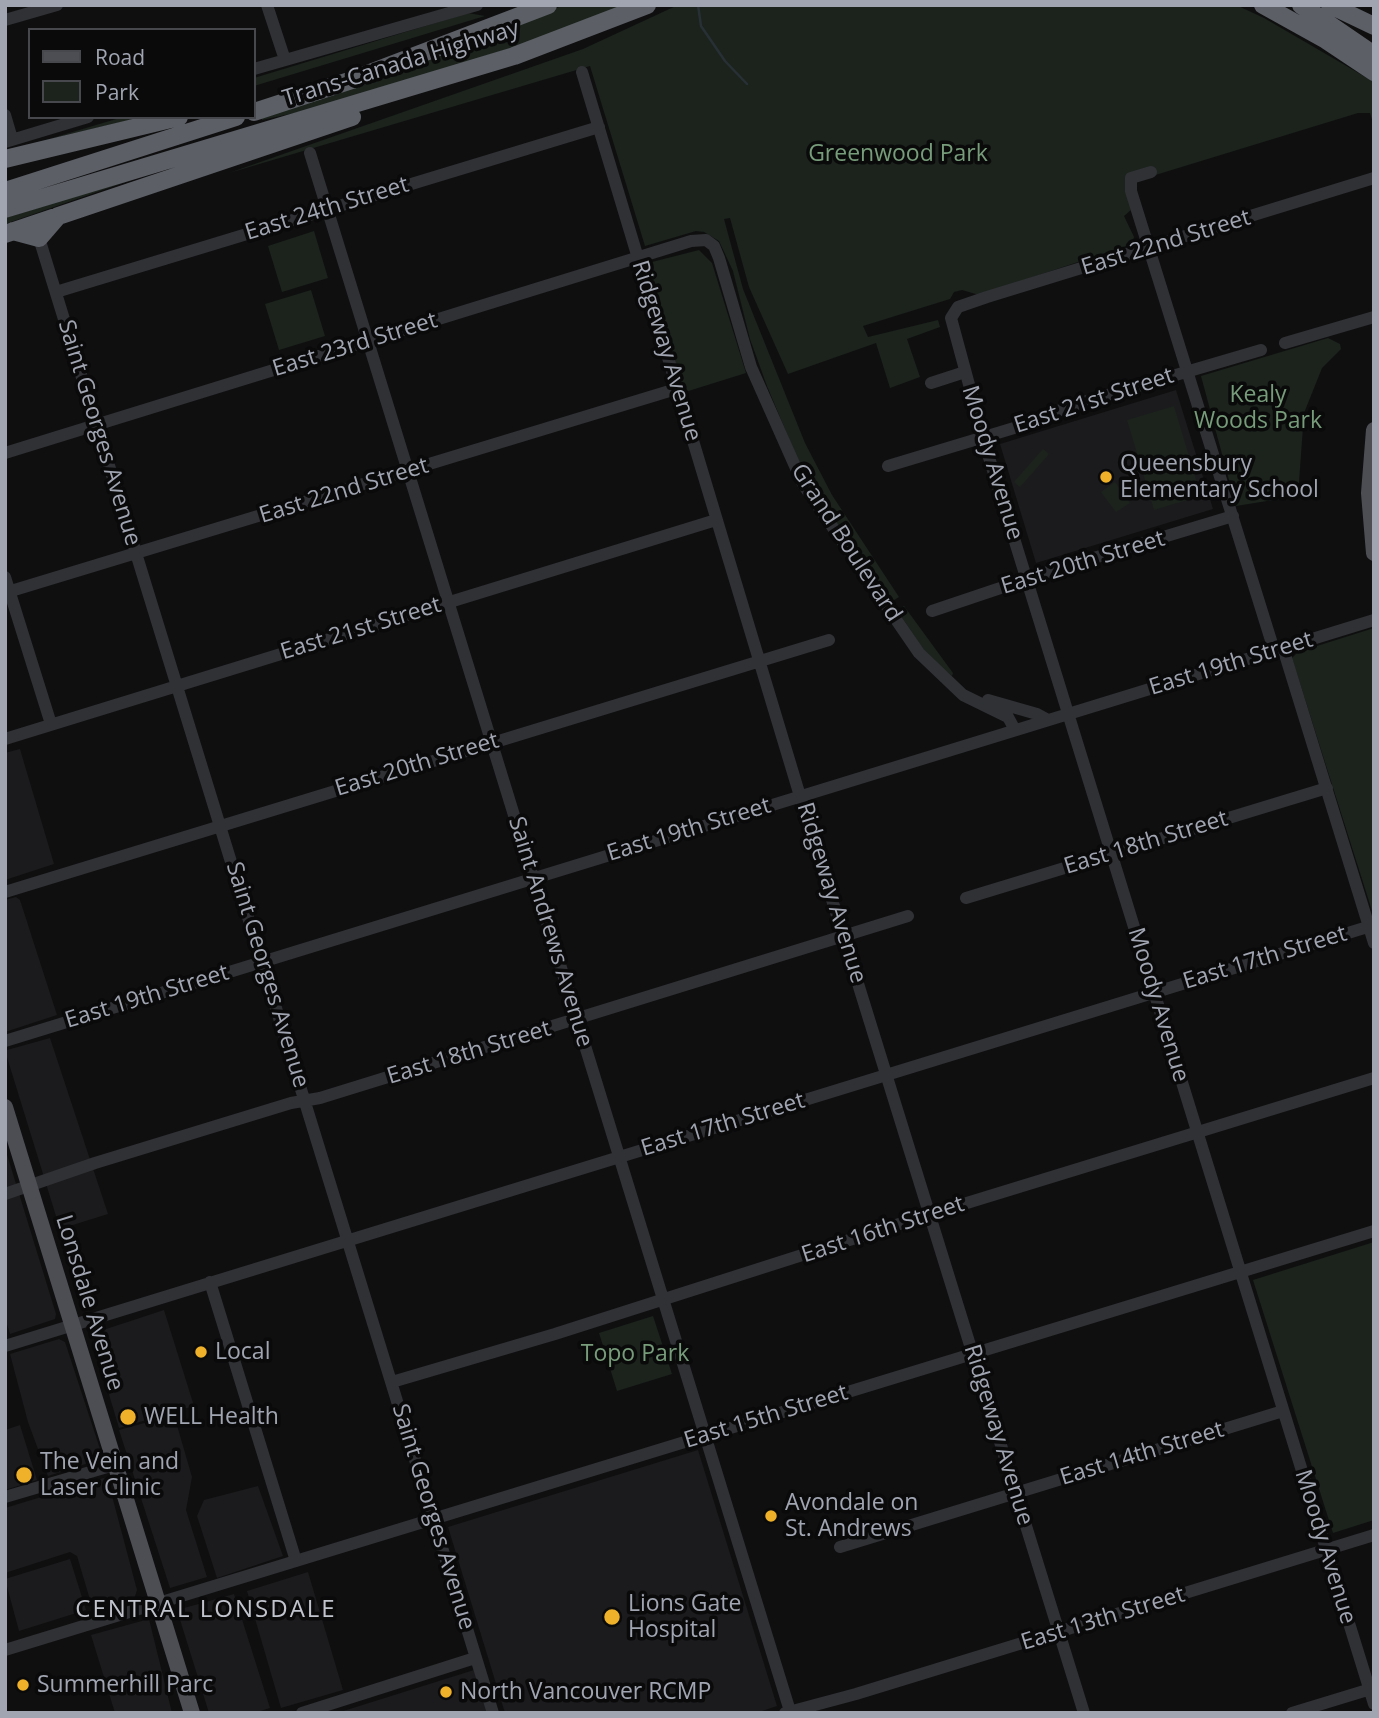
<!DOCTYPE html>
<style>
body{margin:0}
#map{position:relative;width:1379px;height:1718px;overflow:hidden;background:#0f0f10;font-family:"Open Sans",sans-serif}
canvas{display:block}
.frame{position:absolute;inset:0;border:7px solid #a0a5b1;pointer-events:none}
.legend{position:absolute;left:28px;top:28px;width:228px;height:91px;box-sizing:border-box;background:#0a0a0b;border:2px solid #46484d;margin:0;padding:9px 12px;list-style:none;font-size:21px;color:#a0a5b1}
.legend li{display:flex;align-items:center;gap:14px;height:35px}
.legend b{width:35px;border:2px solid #46484d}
</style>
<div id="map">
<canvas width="1379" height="1718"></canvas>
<div class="frame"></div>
<ul class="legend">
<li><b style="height:9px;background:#4c4e54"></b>Road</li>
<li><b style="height:19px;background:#1b231c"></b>Park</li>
</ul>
</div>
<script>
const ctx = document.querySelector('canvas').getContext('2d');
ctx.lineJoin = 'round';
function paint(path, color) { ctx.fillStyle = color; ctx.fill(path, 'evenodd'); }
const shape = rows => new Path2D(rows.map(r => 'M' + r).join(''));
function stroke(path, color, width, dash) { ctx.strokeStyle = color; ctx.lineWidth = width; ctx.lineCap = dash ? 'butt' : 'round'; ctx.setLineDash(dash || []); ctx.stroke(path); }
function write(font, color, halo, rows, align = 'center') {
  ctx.font = font + ' "Open Sans",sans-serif'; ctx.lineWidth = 7; ctx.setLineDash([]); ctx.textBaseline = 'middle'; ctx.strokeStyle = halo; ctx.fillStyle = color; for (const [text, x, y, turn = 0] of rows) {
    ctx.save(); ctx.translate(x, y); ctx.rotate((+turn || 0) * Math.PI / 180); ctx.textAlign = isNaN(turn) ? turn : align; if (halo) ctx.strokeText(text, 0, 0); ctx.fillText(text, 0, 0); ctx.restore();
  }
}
const built = shape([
 [1176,390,1213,509,1036,563,1000,444],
 [20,749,54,864,5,880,5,753],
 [16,897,20,900,57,1015,5,1032,5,900],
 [50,1038,108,1214,60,1229,6,1054,7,1050],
 [5,1148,56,1314,55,1319,10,1334,5,1318],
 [164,1310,194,1406,119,1428,91,1334],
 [59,1339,65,1342,101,1452,98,1460,48,1476,28,1422,10,1354],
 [174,1415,192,1477,186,1510,207,1577,170,1588,119,1430],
 [20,1425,37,1480,5,1490,5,1430],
 [698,1450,777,1706,756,1713,505,1713,448,1527],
 [107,1477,137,1590,134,1599,94,1613,77,1556,70,1552,5,1573,5,1508],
 [258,1486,283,1556,217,1578,197,1516,204,1500],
 [70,1559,86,1610,19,1631,5,1579],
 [308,1572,343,1690,281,1708,247,1591],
 [234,1594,270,1708,254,1713,209,1713,177,1610],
 [149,1619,172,1713,115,1713,91,1635],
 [474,1670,488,1713,337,1713]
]);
const green = shape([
 [564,5,632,5,539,39,327,106,262,120,261,116,457,48],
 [678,5,1236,5,1264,18,1374,82,1374,126,1370,113,1358,113,1126,184,1131,210,1124,216,1134,237,1132,244,979,295,962,290,954,292,950,299,863,326,868,337,938,320,940,327,907,339,920,377,890,388,876,343,788,374,749,287,730,218,724,219,743,289,805,443,832,495,899,597,891,602,808,484,767,386,750,339,733,271,719,241,704,232,696,231,645,246,590,66,229,173,583,49],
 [468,13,485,16,254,86,254,78],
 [123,117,143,117,49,139],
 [169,167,5,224,5,218],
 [314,231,328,278,282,292,268,246],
 [699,250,712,263,746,373,682,393,645,270,652,262],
 [311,290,325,336,279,350,265,304],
 [1328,338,1340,344,1341,349,1322,368,1304,413,1298,496,1236,506,1201,376],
 [1174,406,1201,496,1154,510,1127,420],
 [1043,449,1049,454,1020,487,1014,482],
 [1115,482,1130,503,1116,512,1101,492],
 [904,606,953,673,952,676,929,658,897,610],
 [1374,628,1374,917,1292,658,1298,652],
 [1374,1242,1374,1520,1333,1533,1253,1280],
 [653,1316,672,1374,617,1391,599,1333]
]);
const stream = shape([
 [698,5,701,26,725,61,747,84]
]);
const minor = shape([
 [267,5,285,60],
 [5,20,57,5],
 [254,69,477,5],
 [582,72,803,806,1084,1713],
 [5,115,12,139],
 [5,142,88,117],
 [310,153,790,1711],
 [1151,172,1131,178,1131,191,1274,650],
 [1374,178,987,297,958,307,951,318,987,451,1374,1704],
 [39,238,493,1713],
 [56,292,599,127],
 [1285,343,1374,317],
 [931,383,965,372],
 [5,453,691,241,706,240,714,246,719,258,751,367,803,484,919,653,963,695,1008,717,1015,730],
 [888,466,1024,425,1070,406,1261,350],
 [5,577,51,724],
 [11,591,676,389],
 [932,611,1054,570,1233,516],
 [1283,648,1374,943],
 [988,700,1037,714,1048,720],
 [5,739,716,520],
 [5,892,829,640],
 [966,898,1327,788],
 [5,1041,1374,620],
 [5,1194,95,1163,291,1103,320,1098,908,916],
 [210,1282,296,1561],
 [5,1346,1374,925],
 [392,1382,555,1334,918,1218,1374,1078],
 [5,1497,114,1465],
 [840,1547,1283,1411],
 [5,1650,1374,1231],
 [302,1713,475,1658],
 [785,1713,856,1694,1374,1535],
 [1292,1713,1374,1688]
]);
const major = shape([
 [1374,430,1369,493,1374,553],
 [5,1107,192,1713]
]);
const highway = shape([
 [1263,5,1326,40,1374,72],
 [1301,5,1374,55],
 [1330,5,1374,26],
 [254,112,352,80,548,5],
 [5,159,179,117],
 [5,191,236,117],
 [5,209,514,56,647,5],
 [13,231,39,238,58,216],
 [5,234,352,117]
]);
const markers = [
 [1106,477,7,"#eeb129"],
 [201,1352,7,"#eeb129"],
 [128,1417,9,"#eeb129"],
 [24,1475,9,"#eeb129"],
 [771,1516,7,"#eeb129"],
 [612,1617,9,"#eeb129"],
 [23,1685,7,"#eeb129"],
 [446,1692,7,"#eeb129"]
];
const streetNames = [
 ["Trans-Canada Highway",401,64,-17],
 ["East 24th Street",327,209,-17],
 ["East 22nd Street",1166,243,-17],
 ["East 23rd Street",355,345,-17],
 ["Ridgeway Avenue",666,351,73],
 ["East 21st Street",1094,401,-18],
 ["Saint Georges Avenue",99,433,73],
 ["Moody Avenue",992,463,73],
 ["East 22nd Street",344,491,-17],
 ["Grand Boulevard",846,543,57],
 ["East 20th Street",1083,563,-17],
 ["East 21st Street",361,629,-17],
 ["East 19th Street",1231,664,-17],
 ["East 20th Street",417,765,-17],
 ["East 19th Street",689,830,-17],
 ["East 18th Street",1146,843,-17],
 ["Ridgeway Avenue",831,893,73],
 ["Saint Andrews Avenue",550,932,73],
 ["East 17th Street",1265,958,-17],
 ["Saint Georges Avenue",267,975,73],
 ["East 19th Street",147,997,-17],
 ["Moody Avenue",1158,1005,73],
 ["East 18th Street",469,1053,-17],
 ["East 17th Street",723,1125,-17],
 ["East 16th Street",883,1230,-18],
 ["Lonsdale Avenue",89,1303,73],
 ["East 15th Street",766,1417,-17],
 ["Ridgeway Avenue",998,1435,73],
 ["East 14th Street",1142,1454,-17],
 ["Saint Georges Avenue",433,1517,73],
 ["Moody Avenue",1325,1547,73],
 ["East 13th Street",1103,1619,-17]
];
const parkNames = [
 ["Greenwood Park",898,154],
 ["Kealy",1258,395],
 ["Woods Park",1258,421],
 ["Topo Park",635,1354]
];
const poiNames = [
 ["Queensbury",1120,464],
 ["Elementary School",1120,490],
 ["Local",215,1352],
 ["WELL Health",144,1417],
 ["The Vein and",40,1462],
 ["Laser Clinic",40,1488],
 ["Avondale on",785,1503],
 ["St. Andrews",785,1529],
 ["Lions Gate",628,1604],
 ["Hospital",628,1630],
 ["Summerhill Parc",37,1685],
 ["North Vancouver RCMP",460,1692]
];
const neighbourhoodNames = [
 ["CENTRAL LONSDALE",206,1610]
];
paint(built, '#1b1b1d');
paint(green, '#1b231c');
stroke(stream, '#282f35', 2.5);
stroke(minor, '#303135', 12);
stroke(major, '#4c4e54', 16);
stroke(highway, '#5c5f66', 18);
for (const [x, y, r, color] of markers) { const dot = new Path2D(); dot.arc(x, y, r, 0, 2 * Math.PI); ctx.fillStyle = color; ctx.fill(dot); stroke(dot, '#0a0a0b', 2.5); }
write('23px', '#a0a5b1', '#0a0a0b', streetNames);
write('23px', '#779c7a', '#0a0a0b', parkNames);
write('23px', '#a0a5b1', '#0a0a0b', poiNames, 'left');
ctx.letterSpacing = '2px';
write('24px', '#c1c4cd', '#0a0a0b', neighbourhoodNames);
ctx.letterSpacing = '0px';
</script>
